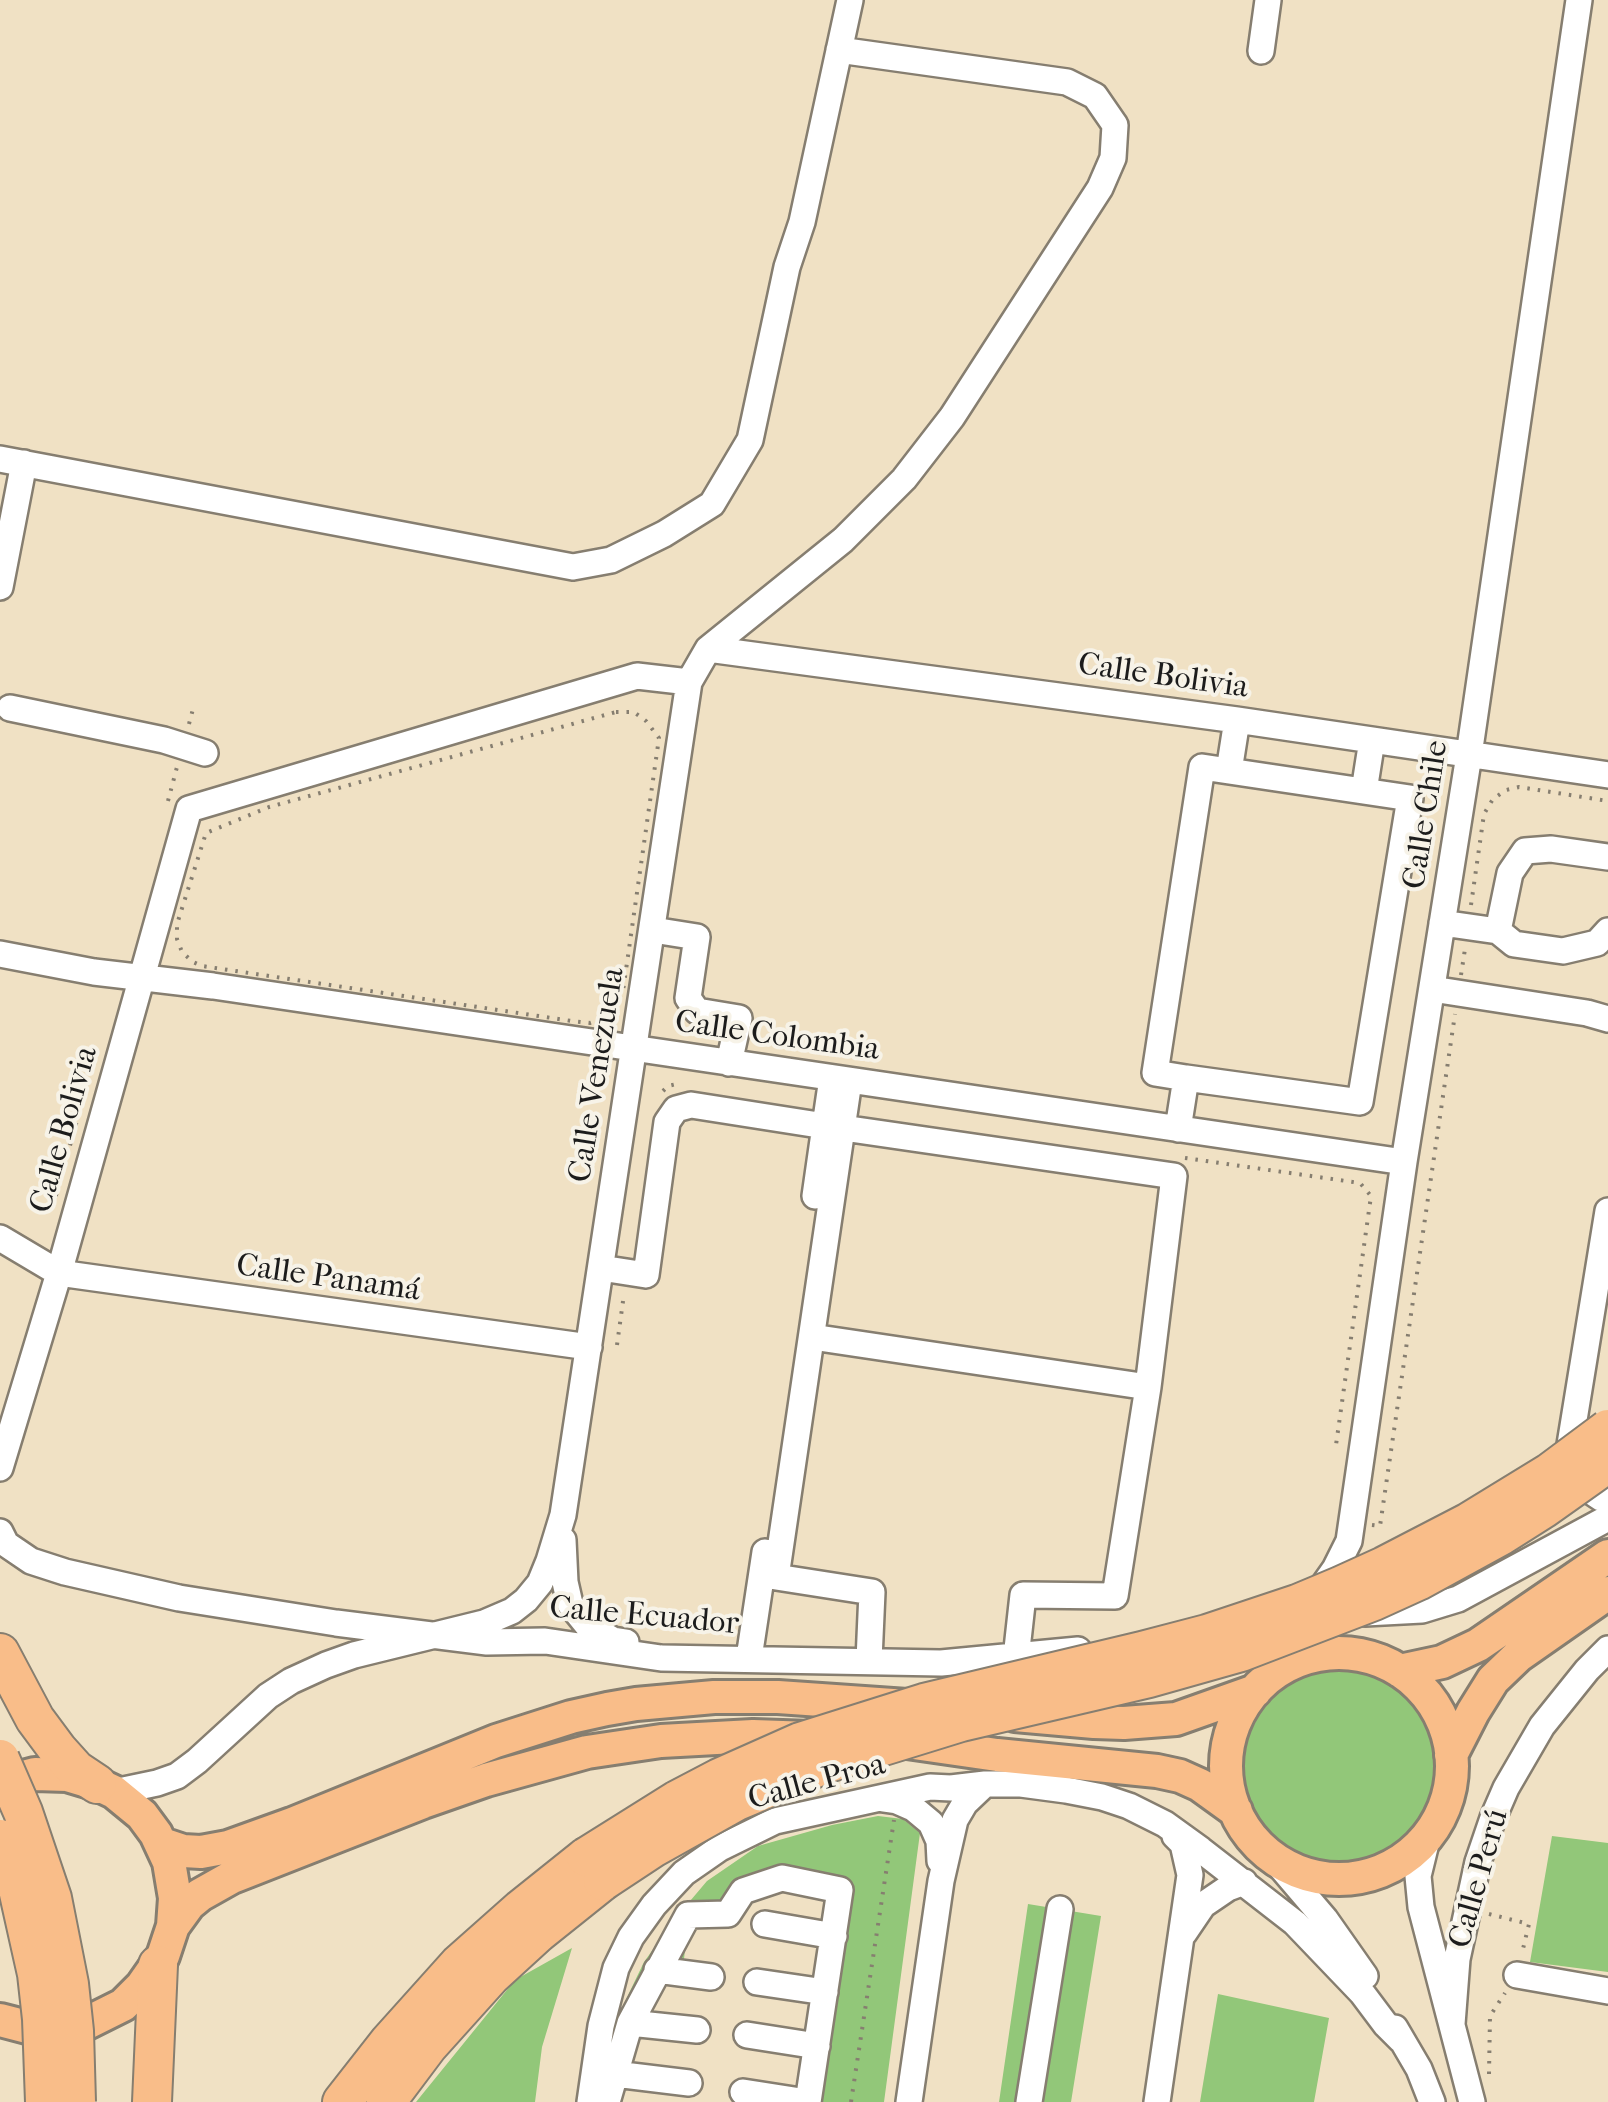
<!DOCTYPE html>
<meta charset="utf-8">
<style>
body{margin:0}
canvas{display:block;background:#f0e1c4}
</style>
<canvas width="1608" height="2102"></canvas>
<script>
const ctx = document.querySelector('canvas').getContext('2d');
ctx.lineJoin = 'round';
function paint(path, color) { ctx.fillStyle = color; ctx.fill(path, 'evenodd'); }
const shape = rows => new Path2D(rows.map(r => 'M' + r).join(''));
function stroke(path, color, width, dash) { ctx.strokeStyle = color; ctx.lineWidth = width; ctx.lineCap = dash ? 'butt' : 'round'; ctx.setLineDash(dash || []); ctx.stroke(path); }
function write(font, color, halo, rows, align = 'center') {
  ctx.font = font + ' "IM FELL French Canon",serif'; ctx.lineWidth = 8; ctx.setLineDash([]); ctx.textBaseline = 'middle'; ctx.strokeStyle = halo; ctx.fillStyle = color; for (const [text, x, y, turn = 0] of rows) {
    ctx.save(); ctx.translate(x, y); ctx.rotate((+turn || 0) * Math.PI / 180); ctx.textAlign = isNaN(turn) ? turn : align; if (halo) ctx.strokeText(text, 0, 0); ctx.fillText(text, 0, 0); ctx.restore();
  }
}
const green = shape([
 '1236 1766a103 103 0 1 1 206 0a103 103 0 1 1-206 0Z',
 [878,1816,903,1819,920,1833,884,2102,814,2102,848,1886,803,1879,688,1920,683,1969,631,2017,618,2016,644,1962,674,1920,707,1881,758,1846,832,1825],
 [1552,1836,1608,1843,1608,1972,1530,1962],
 [1028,1904,1101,1916,1071,2102,999,2102],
 [572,1948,542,2047,535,2102,416,2102,515,1980],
 [1218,1994,1329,2018,1314,2102,1200,2102]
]);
const path = shape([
 [616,712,634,712,646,721,659,738,623,991,612,1010,602,1019,590,1023,572,1021,202,966,193,962,182,952,177,939,177,924,206,833,269,807,616,712],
 [189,724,193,709],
 [168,801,177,767],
 [1471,905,1484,814,1493,799,1506,790,1519,787,1608,801],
 [1461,975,1465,949],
 [663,1091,668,1086,681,1083],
 [1185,1158,1360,1183,1371,1196,1336,1445],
 [53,1206,94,1060],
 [617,1345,624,1294],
 [1372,1525,1380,1526,1455,1014],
 [1489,1914,1529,1924,1522,1953],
 [1489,2074,1490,2016,1505,1993],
 [851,2102,894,1820]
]);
const minor = shape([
 [1261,51,1268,0],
 [0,459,573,567,611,560,664,534,712,504,750,440,787,267,802,222,850,0],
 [0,587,24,463],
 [708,649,1237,720,1608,775],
 [10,708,164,740,205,753],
 [1229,771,1237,720],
 [1364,791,1372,740],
 [1442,923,1498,931,1514,944,1563,951,1597,943,1608,931],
 [653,930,697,937,688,998,697,1011,739,1018,729,1063],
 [1498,931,1510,873,1525,851,1551,849,1608,857],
 [0,954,94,972,213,986,1404,1162],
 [1432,989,1587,1013,1608,1019],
 [849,1081,776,1577,872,1592,869,1660],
 [843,1128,1174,1176,1148,1387,1115,1596,1023,1595,1016,1658],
 [1178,1129,1186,1078,1155,1073,1202,767,1410,798,1360,1102,1186,1078],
 [815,1196,825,1126],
 [0,1238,59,1273,589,1347],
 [601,1268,646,1275,667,1122,676,1109,691,1105,825,1126,832,1078],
 [812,1337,1148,1387],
 [1567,1463,1608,1211],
 [0,1468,59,1273,189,809,637,676,689,682],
 [1577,1473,1580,1484,1601,1498,1608,1500],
 [0,1532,6,1544,31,1561,65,1572,179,1598,336,1623,487,1642,545,1641,661,1658,941,1663,1078,1650],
 [563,1540,565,1582,570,1604,587,1625,613,1640,626,1642],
 [1316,1596,1335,1569,1349,1541,1404,1162,1469,755,1579,0],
 [1365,1613,1422,1610,1458,1599,1608,1518],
 [749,1658,765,1552],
 [114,1792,157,1783,177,1776,197,1761,268,1696,291,1681,326,1665,354,1655,484,1623,512,1611,526,1600,540,1583,549,1561,563,1515,689,682,708,649,843,540,904,479,952,417,1100,188,1113,158,1115,125,1095,96,1067,82,839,50],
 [883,1799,897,1801,913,1808,931,1823,939,1841,940,1861],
 [1428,1835,1418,1876,1421,1907,1472,2102],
 [1273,1858,1325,1919,1365,1976],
 [765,1924,834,1936],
 [1184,1933,1203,1905,1228,1888,1244,1882],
 [657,1970,711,1977],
 [1517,1975,1608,1991],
 [757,1982,825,1992],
 [630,2023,697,2030],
 [1452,2024,1457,1959,1478,1862,1493,1818,1506,1788,1542,1726,1587,1670,1608,1649],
 [1395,2028,1419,2069,1432,2102],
 [747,2035,817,2046],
 [615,2074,689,2083],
 [743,2092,807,2102],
 [590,2102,601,2026,616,1968,631,1937,654,1905,684,1873,720,1848,775,1821,930,1787,951,1788,985,1784,1021,1784,1066,1790,1102,1797,1129,1806,1165,1824,1201,1850,1295,1923,1362,1993,1386,2025,1401,2040],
 [607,2102,630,2023,688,1915,728,1914,743,1891,782,1878,840,1890,808,2102],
 [909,2102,941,1881,955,1820,965,1803,985,1784],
 [1029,2102,1060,1909],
 [1157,2102,1190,1875,1183,1844,1175,1836]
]);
const major = shape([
 '1226 1766a113 113 0 1 1 226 0a113 113 0 1 1-226 0Z',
 [1400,1671,1442,1662,1478,1645,1608,1556],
 [1015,1715,1094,1722,1124,1723,1176,1719,1255,1691],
 [900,1741,997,1755,1157,1771,1180,1776,1200,1785,1236,1811],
 [1451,1755,1473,1712,1493,1680,1518,1656,1608,1593],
 [0,1783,35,1774,67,1775,97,1784,114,1792,142,1815,156,1834,169,1862,175,1898,173,1926,163,1956,142,1986,123,2005,87,2023,61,2028,35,2029,0,2020],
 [162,1844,183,1851,201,1852,228,1847,292,1824,496,1741,571,1717,607,1709,636,1704,714,1697,778,1697,907,1706],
 [173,1926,189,1904,200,1895,232,1877,423,1802,486,1780,587,1752,661,1741,753,1736,811,1738]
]);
const highway = shape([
 [0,1653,35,1719,58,1750,76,1770,97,1784],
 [152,2102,158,1965],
 [342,2102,389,2042,459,1964,521,1909,586,1857],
 [386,2102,428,2046,491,1976,538,1933,603,1881]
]);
const highwayBridge = shape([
 [0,1759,23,1812,52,1898,69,1984,74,2031,76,2102],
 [0,1839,18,1889,37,1974,42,2019,45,2102],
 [586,1857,677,1800,719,1778,800,1742,924,1703,1142,1651,1207,1634,1297,1604,1340,1586,1384,1566,1469,1522,1549,1473,1608,1429],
 [603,1881,653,1848,737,1801,825,1764,961,1722,1149,1678,1241,1652,1374,1601,1418,1581,1502,1535,1543,1509,1608,1463]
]);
const streetNames = [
 ["Calle Bolivia",1163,677,8],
 ["Calle Chile",1427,815,-81],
 ["Calle Colombia",777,1037,8],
 ["Calle Venezuela",598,1075,-81],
 ["Calle Bolivia",65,1130,-74],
 ["Calle Panamá",328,1279,8],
 ["Calle Ecuador",644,1617,5],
 ["Calle Proa",817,1783,-15],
 ["Calle Perú",1480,1879,-74]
];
paint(green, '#92c779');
stroke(minor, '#867e70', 30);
stroke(major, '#867e70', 38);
stroke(highway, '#867e70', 42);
stroke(path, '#867e70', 4, [2.5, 8]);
stroke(minor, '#fff', 25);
stroke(major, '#f9bd89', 32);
stroke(highway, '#f9bd89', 38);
stroke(highwayBridge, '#867e70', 42, []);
stroke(highwayBridge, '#f9bd89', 38);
write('32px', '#1c1c1c', '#f7f3e8', streetNames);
</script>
